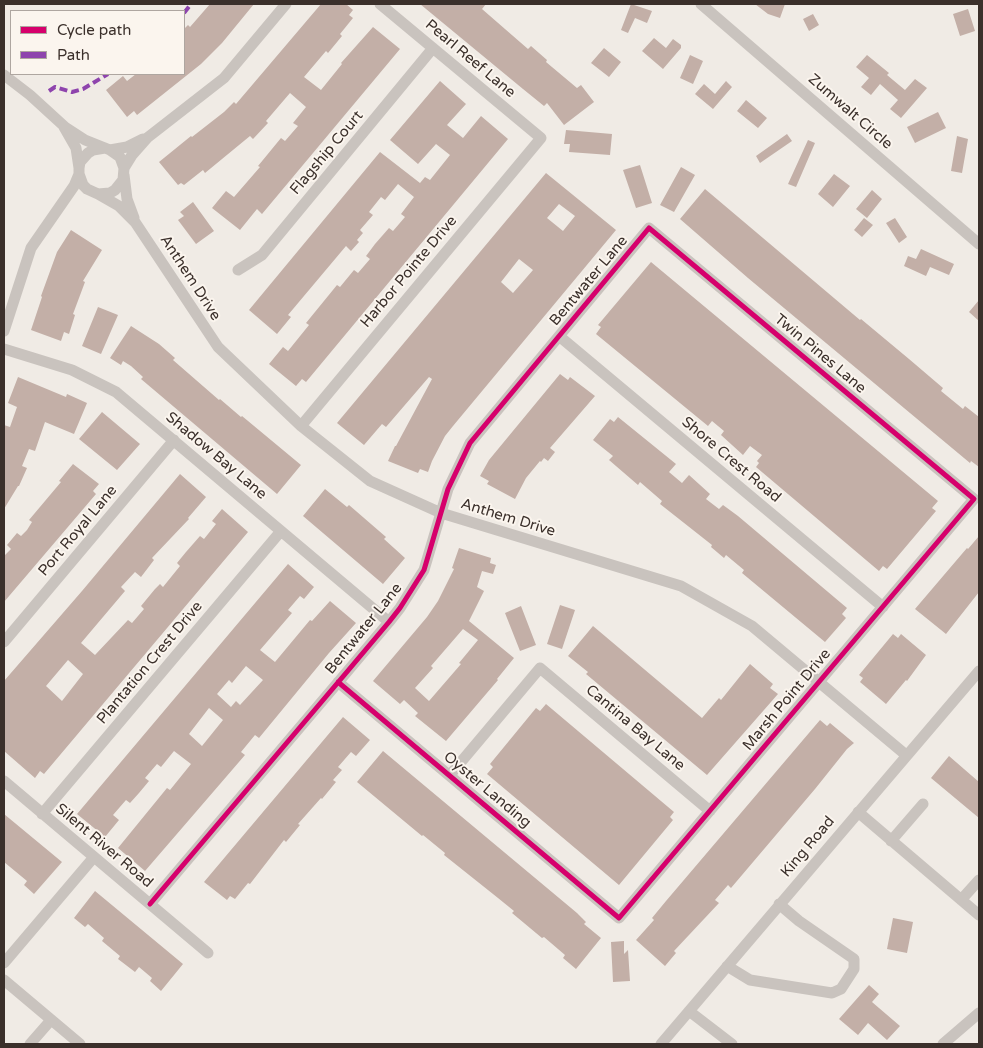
<!DOCTYPE html>
<style>
body{margin:0}
#map{position:relative;width:983px;height:1048px;overflow:hidden;background:#f0ebe5;font-family:"Varela Round",sans-serif}
canvas{display:block}
.frame{position:absolute;inset:0;border:5px solid #3b302b;pointer-events:none}
.legend{position:absolute;left:10px;top:10px;width:175px;height:65px;box-sizing:border-box;background:#fbf5ee;border:1px solid #aea6a0;margin:0;padding:6px 9px;list-style:none;font-size:15px;color:#3b302b}
.legend li{display:flex;align-items:center;gap:10px;height:25px}
.legend b{width:25px;border:1px solid #aea6a0}
</style>
<div id="map">
<canvas width="983" height="1048"></canvas>
<div class="frame"></div>
<ul class="legend">
<li><b style="height:6px;background:#d6006c"></b>Cycle path</li>
<li><b style="height:6px;background:#8e44ad"></b>Path</li>
</ul>
</div>
<script>
const ctx = document.querySelector('canvas').getContext('2d');
ctx.lineJoin = 'round';
function paint(path, color) { ctx.fillStyle = color; ctx.fill(path, 'evenodd'); }
const shape = rows => new Path2D(rows.map(r => 'M' + r).join(''));
function stroke(path, color, width, dash) { ctx.strokeStyle = color; ctx.lineWidth = width; ctx.lineCap = dash ? 'butt' : 'round'; ctx.setLineDash(dash || []); ctx.stroke(path); }
function write(font, color, halo, rows, align = 'center') {
  ctx.font = font + ' "Varela Round",sans-serif'; ctx.lineWidth = 4; ctx.setLineDash([]); ctx.textBaseline = 'middle'; ctx.strokeStyle = halo; ctx.fillStyle = color; for (const [text, x, y, turn = 0] of rows) {
    ctx.save(); ctx.translate(x, y); ctx.rotate((+turn || 0) * Math.PI / 180); ctx.textAlign = isNaN(turn) ? turn : align; if (halo) ctx.strokeText(text, 0, 0); ctx.fillText(text, 0, 0); ctx.restore();
  }
}
const building = shape([
 [210,4,254,4,222,43,201,64,137,115,134,111,127,117,106,90,123,76,127,81,136,74,184,74,184,29,188,25,190,27],
 [321,4,346,4,353,10,349,15,353,18,340,34,342,36,328,53,326,51,304,77,321,90,342,64,341,63,373,27,400,49,262,214,257,209,240,230,212,208,226,191,234,197,260,167,258,166,281,138,285,141,298,126,293,123,306,107,290,93,266,121,268,123,253,139,250,136,205,173,203,170,184,185,181,183,178,185,159,162,191,136,192,137,224,112,234,102,236,104],
 [420,4,486,4,482,9,528,49,531,46,547,60,546,62,577,88,581,85,594,102,564,125,547,103,544,106,523,89],
 [631,4,652,11,647,23,635,18,628,33,621,30],
 [755,4,785,4,780,18,768,14],
 [968,9,975,31,960,36,953,14],
 [813,14,819,25,809,31,803,19],
 [654,38,666,48,673,39,681,45,681,48,663,69,642,51],
 [604,48,621,62,609,77,591,63],
 [690,55,703,61,693,84,680,78],
 [867,55,889,73,887,75,905,90,915,79,927,88,901,118,890,109,898,100,880,84,871,95,861,87,869,78,856,67],
 [440,81,466,104,447,125,463,138,481,116,508,139,306,382,302,379,296,386,269,364,283,347,288,351,309,325,306,323,337,285,340,287,354,270,358,273,370,259,366,256,375,244,389,228,393,231,405,217,401,214,414,197,398,184,385,200,381,197,369,212,373,215,360,230,363,233,357,240,359,242,351,251,346,246,288,315,291,317,277,334,249,310,380,152,420,183,425,177,430,180,450,155,436,144,418,164,390,140],
 [726,81,732,87,713,109,695,94,704,84,715,94],
 [746,100,767,118,758,128,737,111],
 [938,112,946,128,915,143,907,127],
 [566,130,612,134,610,155,569,152,570,144,564,144],
 [787,134,792,141,760,163,756,156],
 [957,136,968,139,962,173,951,171],
 [808,140,815,143,796,187,788,184],
 [640,165,652,203,636,208,623,170],
 [681,167,695,175,674,212,660,205],
 [546,173,616,230,453,426,445,436,432,461,428,472,420,469,418,473,388,461,395,446,396,446,432,379,429,377,386,427,382,424,364,445,337,423],
 [559,204,575,216,563,231,547,218],
 [519,259,533,270,513,293,501,282],
 [834,174,850,186,833,207,818,194],
 [705,189,860,320,861,319,909,359,943,388,941,391,963,409,965,406,979,417,979,467,971,461,970,463,748,278,680,219],
 [872,190,882,199,867,218,856,209],
 [193,202,214,231,196,244,178,220,184,216,180,212],
 [864,218,873,225,862,237,854,230],
 [895,218,907,237,899,243,886,223],
 [71,230,102,250,83,281,85,282,73,314,75,315,69,334,64,332,61,341,31,330,42,297,41,296,57,252],
 [921,249,954,264,949,275,930,267,926,276,904,266,908,256,916,259],
 [651,262,938,501,932,508,936,511,887,569,883,566,879,571,756,467,759,463,757,461,762,455,750,446,743,455,721,435,724,431,712,421,708,426,596,334,601,327,598,325],
 [979,300,979,321,969,312],
 [98,307,118,315,101,354,82,346],
 [131,326,159,344,175,358,173,360,219,400,220,399,241,417,242,416,301,465,277,494,141,379,143,377,131,366,123,361,121,365,110,358],
 [560,374,568,380,570,377,595,396,550,448,555,452,548,461,544,458,541,462,540,461,526,478,515,499,487,484,489,481,480,476,489,460],
 [18,377,66,397,67,394,87,403,74,434,45,422,35,451,29,449,22,466,27,468,19,486,18,486,4,509,4,425,10,427,17,407,8,403],
 [102,412,140,444,117,470,79,439],
 [618,417,676,464,669,472,682,483,689,475,710,494,706,499,719,509,723,505,738,516,847,608,842,614,846,618,825,642,742,573,744,570,726,555,724,558,711,547,712,545,660,504,662,501,640,482,638,485,609,460,613,456,593,440,610,419,614,422],
 [73,464,99,484,93,491,96,494,4,602,4,556,11,549,7,545,17,533,21,536,27,530,32,522,29,520,61,482,59,481],
 [180,474,206,497,188,518,189,519,152,558,154,560,141,577,135,572,121,587,125,591,81,643,95,655,128,620,132,623,144,609,141,606,155,589,160,584,163,587,180,566,177,563,186,552,200,536,204,539,216,524,212,521,222,509,248,532,44,774,40,771,35,778,4,751,4,681,82,591],
 [68,660,83,674,62,701,46,686],
 [325,489,347,507,349,505,386,537,384,539,405,558,383,584,303,516],
 [979,536,979,592,946,634,915,609,967,548,968,549],
 [459,548,491,558,490,563,496,565,493,574,482,571,477,587,484,591,469,621,514,658,497,679,498,680,446,741,415,716,418,713,404,700,400,704,373,681,427,617,438,601,454,569,452,568],
 [463,629,478,640,459,663,461,664,429,701,415,688,433,668,431,666],
 [288,564,314,587,304,599,300,596,288,610,292,613,260,650,275,662,310,620,312,621,330,601,356,623,329,653,259,738,255,735,241,752,245,755,145,871,118,848,167,788,170,790,191,764,174,751,161,767,157,764,145,778,149,781,139,793,130,803,126,800,113,815,119,820,105,837,77,814],
 [246,666,263,680,240,705,236,701,231,707,217,694,229,680,232,683],
 [209,708,223,720,202,746,189,734],
 [560,605,575,610,562,649,547,644],
 [521,606,536,645,520,651,505,613],
 [593,626,702,718,719,698,721,700,750,664,773,684,770,688,778,694,707,775,586,674,588,672,568,656],
 [893,634,898,638,901,634,926,655,907,681,906,680,886,704,860,682,863,678,859,675],
 [546,704,674,812,670,817,673,820,619,885,487,774,493,767,490,764,536,708,540,711],
 [343,717,370,740,356,756,351,752,338,767,342,770,333,780,336,782,322,799,321,798,298,824,300,825,286,842,284,840,250,884,248,883,235,899,230,896,227,900,204,882],
 [820,720,827,726,830,723,854,743,847,749,815,789,731,888,728,885,715,900,719,903,674,951,676,953,665,966,636,940,654,920,652,918,666,901],
 [383,751,577,913,586,922,584,924,601,938,576,969,563,958,565,955,544,937,542,938,512,913,514,911,498,898,444,855,445,853,423,835,422,836,357,782],
 [949,756,979,782,979,818,931,778],
 [4,814,62,862,34,894,24,885,27,881,4,862],
 [95,891,183,964,161,991,150,981,152,978,139,967,135,972,118,959,120,956,102,941,104,938,88,924,85,927,74,918],
 [893,918,913,922,907,953,887,949],
 [624,941,624,954,628,950,630,981,613,982,611,942],
 [869,985,879,994,872,1002,900,1026,887,1040,868,1023,858,1035,839,1019]
]);
const minor = shape([
 [701,4,979,244],
 [4,75,30,95,65,127,85,140,110,150,120,157,124,168,123,180,115,190,110,193,98,194,87,189,83,185,79,174,79,168,80,162,88,153,93,150,105,148],
 [64,127,76,148,79,168],
 [110,150,127,147,143,139],
 [124,168,132,155,147,138,224,78,286,4],
 [124,175,127,199,134,218],
 [98,194,119,206,135,222,218,347,301,426,370,481,441,513,681,586,752,626,906,755],
 [238,270,262,255,433,48],
 [4,331,31,248,74,186,79,174],
 [559,336,883,607],
 [4,349,72,370,116,392,389,622],
 [301,426,541,138,380,4],
 [4,642,174,440],
 [450,775,540,668,710,811],
 [4,781,208,953],
 [858,812,979,915],
 [42,814,281,531],
 [891,841,923,804],
 [961,900,979,880],
 [150,904,346,673,389,622,400,608,424,570,448,489,470,443,649,228,974,499,619,918,338,682],
 [4,963,94,857],
 [727,966,750,980,832,993,841,989,854,969,854,959,799,921,779,904],
 [4,980,80,1044],
 [689,1011,732,1044],
 [30,1044,51,1020],
 [661,1044,979,671],
 [943,1044,979,1013]
]);
const quiet = shape([
 [184,13,191,4],
 [49,91,55,87,72,92,83,89,108,74]
]);
const cycleway = shape([
 [150,904,346,673,389,622,400,608,424,570,448,489,470,443,649,228,974,499,619,918,338,682]
]);
const streetNames = [
 ["Pearl Reef Lane",470,59,40],
 ["Zumwalt Circle",850,112,41],
 ["Flagship Court",327,153,-50],
 ["Harbor Pointe Drive",409,272,-50],
 ["Anthem Drive",190,278,57],
 ["Bentwater Lane",589,281,-50],
 ["Twin Pines Lane",820,354,40],
 ["Shadow Bay Lane",216,456,40],
 ["Shore Crest Road",731,460,40],
 ["Anthem Drive",508,518,17],
 ["Port Royal Lane",78,531,-50],
 ["Bentwater Lane",364,629,-51],
 ["Plantation Crest Drive",150,663,-50],
 ["Marsh Point Drive",787,700,-50],
 ["Cantina Bay Lane",635,728,40],
 ["Oyster Landing",487,790,40],
 ["Silent River Road",104,846,40],
 ["King Road",808,847,-50]
];
paint(building, '#c3afa7');
stroke(minor, '#c9c3be', 11);
stroke(quiet, '#8e44ad', 4, [8, 4]);
stroke(cycleway, '#d6006c', 5);
write('15px', '#3b302b', '#fbf5ee', streetNames);
</script>
